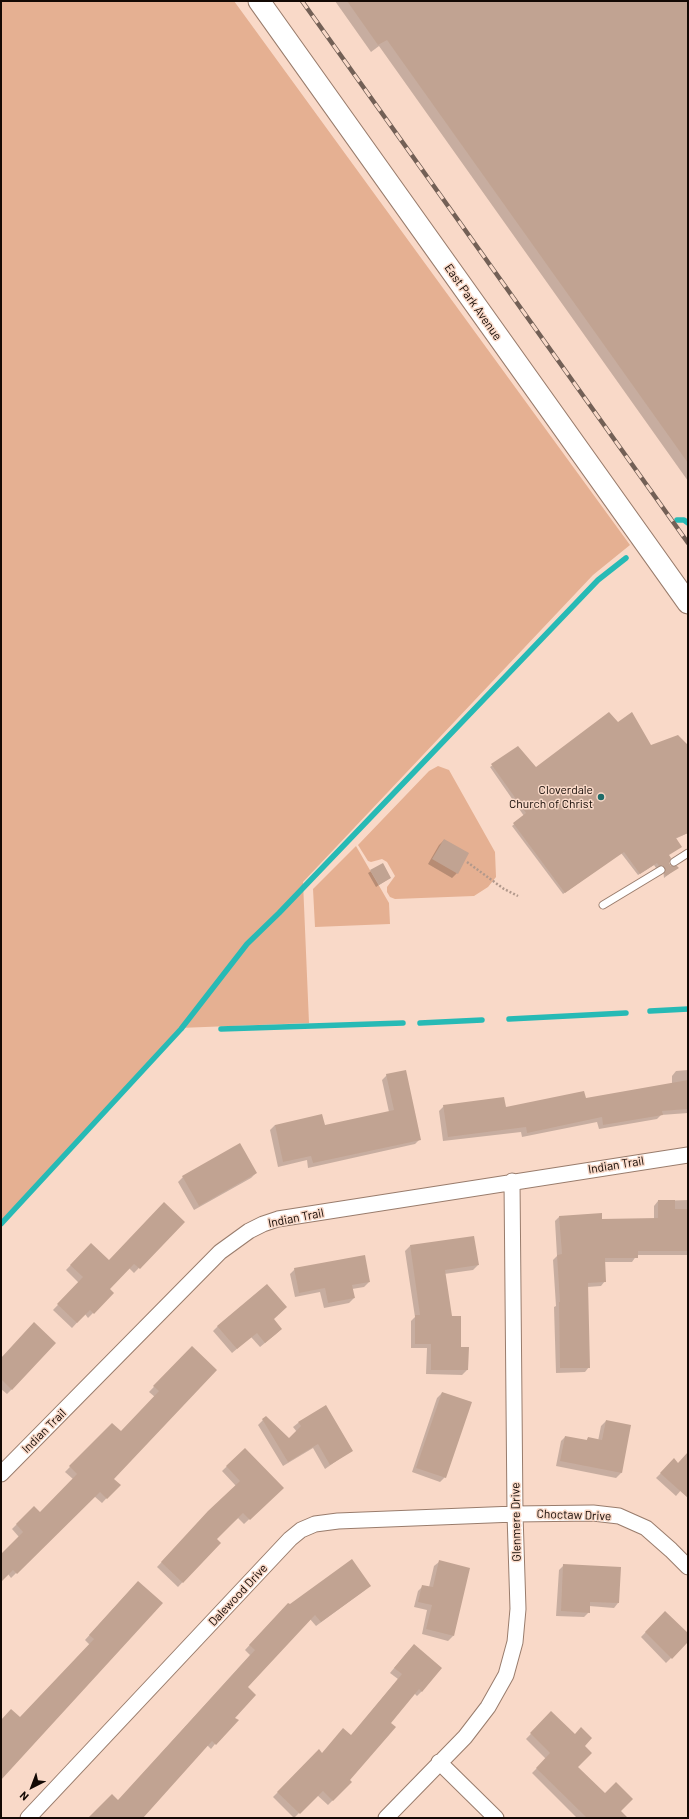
<!DOCTYPE html>
<style>
body{margin:0}
#map{position:relative;width:689px;height:1819px;overflow:hidden;background:#f9d9c8;font-family:Barlow,sans-serif}
canvas{display:block}
.frame{position:absolute;inset:0;border:2px solid #130904;pointer-events:none}
.north{position:absolute;left:12px;top:1767px;width:40px;height:40px;-webkit-text-stroke:3px #f9d9c8;paint-order:stroke;rotate:222deg;font-size:11px;font-weight:700;line-height:16px;text-align:center;color:#130904}
.north::after{content:'';display:block;margin:auto;width:14px;height:18px;background:#130904;clip-path:polygon(50% 0,100% 100%,50% 72%,0 100%)}
</style>
<div id="map">
<canvas width="689" height="1819"></canvas>
<div class="frame"></div>
<div class="north">N</div>
</div>
<script>
const ctx = document.querySelector('canvas').getContext('2d');
ctx.lineJoin = 'round';
function paint(path, color) { ctx.fillStyle = color; ctx.fill(path, 'evenodd'); }
const shape = rows => new Path2D(rows.map(r => 'M' + r).join(''));
function stroke(path, color, width, dash) { ctx.strokeStyle = color; ctx.lineWidth = width; ctx.lineCap = dash ? 'butt' : 'round'; ctx.setLineDash(dash || []); ctx.stroke(path); }
function write(font, color, halo, rows, align = 'center') {
  ctx.font = font + ' Barlow,sans-serif'; ctx.lineWidth = 3; ctx.setLineDash([]); ctx.textBaseline = 'middle'; ctx.strokeStyle = halo; ctx.fillStyle = color; for (const [text, x, y, turn = 0] of rows) {
    ctx.save(); ctx.translate(x, y); ctx.rotate((+turn || 0) * Math.PI / 180); ctx.textAlign = isNaN(turn) ? turn : align; if (halo) ctx.strokeText(text, 0, 0); ctx.fillText(text, 0, 0); ctx.restore();
  }
}
const green = shape([
 [1,1,234,1,630,545,593,575,303,882,309,1023,179,1028,1,1222],
 [438,766,449,770,495,852,496,877,488,887,474,896,395,899,390,897,387,892,387,887,395,876,387,862,382,859,371,862,368,861,358,845,429,771],
 [356,846,389,903,390,924,315,927,313,889]
]);
const shadow = shape([
 [335,1,688,1,688,481,379,46,371,52],
 [617,724,651,746,688,746,688,833,675,839,668,855,668,863,671,867,677,868,664,878,663,869,656,868,654,865,638,875,621,853,563,894,512,826,524,816,490,767,518,747,535,768],
 [444,840,457,873,452,878,428,864,439,845],
 [382,864,390,878,376,887,368,873],
 [688,1070,688,1113,661,1115,657,1119,599,1129,597,1122,522,1137,521,1132,443,1141,439,1111,444,1106,505,1108,585,1099,672,1084,672,1076,676,1071],
 [387,1075,420,1139,415,1144,308,1168,307,1160,278,1167,270,1130,275,1125,324,1126,389,1112,382,1080],
 [256,1173,251,1178,194,1210,178,1182,183,1177],
 [688,1200,688,1255,637,1255,632,1262,604,1262,605,1281,601,1286,587,1287,589,1367,585,1372,556,1373,554,1307,556,1306,553,1260,557,1256,555,1221,559,1217,601,1220,654,1219,654,1206,658,1201],
 [183,1222,134,1273,129,1268,109,1289,113,1293,88,1318,85,1314,72,1328,53,1310,79,1283,66,1270,91,1244,109,1261],
 [410,1246,478,1265,473,1270,444,1274,451,1317,460,1348,468,1348,467,1370,462,1375,426,1374,427,1348,411,1348,411,1321,415,1317,405,1251],
 [295,1269,369,1282,364,1287,352,1289,354,1298,349,1303,324,1308,320,1292,295,1297,290,1274],
 [273,1319,281,1329,276,1334,260,1347,251,1337,232,1353,213,1331,218,1326],
 [192,1347,113,1479,119,1485,102,1503,94,1496,11,1578,8,1574,1,1581,1,1555,19,1537,12,1529,34,1507,40,1513,73,1479,65,1472,112,1424,121,1432,155,1397,149,1392],
 [1,1359,12,1389,7,1394,1,1389],
 [442,1393,445,1477,440,1482,412,1472,437,1398],
 [326,1407,352,1450,325,1469,313,1448,283,1466,258,1425,263,1420,289,1439,297,1432,293,1427,298,1423],
 [606,1421,630,1426,621,1473,616,1478,556,1466,561,1441,565,1437,586,1441,588,1438,598,1441,601,1426],
 [245,1449,282,1488,244,1524,238,1518,215,1539,219,1543,178,1587,157,1567,203,1518,236,1486,222,1471],
 [688,1453,688,1495,682,1489,676,1496,656,1478,674,1460,678,1464],
 [439,1562,453,1636,448,1641,422,1634,427,1610,414,1607,418,1591,423,1586,429,1587,434,1566],
 [564,1565,618,1603,614,1608,589,1606,589,1612,584,1617,556,1616,559,1570],
 [133,1587,1,1778,1,1721,20,1719,90,1645,85,1640],
 [365,1590,316,1626,310,1619,246,1687,234,1718,215,1744,211,1749,207,1745,142,1818,89,1818,118,1801,250,1655,245,1650,283,1609,290,1606],
 [665,1612,688,1635,688,1641,666,1663,641,1637],
 [409,1650,422,1691,417,1696,414,1693,390,1723,349,1780,351,1782,328,1805,317,1795,294,1818,273,1797,319,1751,322,1754,351,1736,398,1679,390,1673],
 [551,1713,583,1746,577,1767,626,1818,577,1818,532,1773,546,1759,526,1739]
]);
const stream = shape([
 [677,520,684,520,688,523],
 [650,1011,688,1009],
 [509,1019,626,1013],
 [420,1023,482,1020],
 [221,1029,403,1023],
 [1,1224,181,1029,247,944,279,913,598,580,626,558]
]);
const building = shape([
 [347,1,688,1,688,463,387,40,378,45],
 [609,712,618,722,632,712,651,745,678,735,688,745,688,833,676,838,682,847,669,855,671,858,669,863,671,866,677,866,679,868,666,876,664,874,665,867,659,866,657,863,640,874,624,852,565,893,513,823,526,813,491,764,518,746,536,767],
 [444,839,469,853,458,874,432,859],
 [383,863,391,878,379,885,370,870],
 [406,1070,421,1140,313,1163,311,1156,283,1162,275,1125,322,1114,325,1125,394,1110,386,1074],
 [688,1080,688,1109,662,1111,663,1115,603,1125,602,1117,527,1133,526,1127,448,1137,443,1105,504,1097,506,1107,584,1091,586,1098],
 [240,1143,257,1173,199,1206,182,1176],
 [658,1200,675,1200,675,1209,688,1209,688,1251,638,1251,638,1258,605,1258,606,1282,588,1283,590,1368,560,1368,559,1302,560,1302,557,1255,562,1254,559,1216,602,1213,602,1219,658,1218],
 [164,1202,185,1222,140,1269,134,1264,110,1289,114,1293,94,1314,90,1310,77,1323,57,1304,83,1277,70,1265,91,1243,109,1260],
 [474,1236,479,1265,445,1270,452,1316,461,1316,461,1347,469,1347,468,1370,431,1370,431,1344,415,1344,415,1315,420,1315,410,1245],
 [365,1255,370,1282,352,1285,355,1298,328,1303,325,1288,299,1293,294,1268],
 [267,1284,287,1307,274,1319,282,1329,265,1343,257,1333,237,1349,217,1326],
 [34,1322,56,1343,12,1390,1,1379,1,1358],
 [192,1346,217,1370,114,1479,121,1485,107,1499,100,1492,17,1574,13,1570,1,1582,1,1554,23,1532,16,1524,34,1506,40,1512,77,1474,69,1466,112,1423,121,1431,159,1391,153,1386],
 [442,1392,472,1402,446,1478,416,1468],
 [326,1405,353,1451,330,1465,318,1444,288,1462,262,1419,266,1416,289,1438,301,1426,298,1422],
 [606,1420,631,1425,622,1473,560,1461,565,1436,587,1440,588,1437,602,1440],
 [245,1448,284,1488,250,1520,243,1513,217,1539,221,1543,183,1583,161,1562,208,1511,240,1481,226,1466],
 [688,1452,688,1498,660,1473,674,1458,678,1463],
 [352,1559,371,1586,321,1622,315,1615,248,1687,256,1695,235,1718,239,1720,216,1745,212,1741,143,1818,88,1818,112,1794,118,1800,255,1650,249,1645,288,1603,290,1604],
 [439,1560,470,1568,454,1636,426,1629,432,1605,418,1602,422,1585,433,1587],
 [563,1564,621,1567,619,1603,590,1602,590,1613,561,1611],
 [138,1581,163,1603,1,1780,1,1720,11,1709,20,1717,94,1639,89,1635],
 [665,1611,688,1633,688,1642,672,1659,645,1632],
 [414,1644,442,1668,422,1692,419,1689,391,1723,396,1727,350,1780,352,1782,333,1801,323,1791,300,1814,277,1792,319,1749,322,1753,343,1728,351,1735,402,1674,394,1668],
 [551,1711,575,1734,581,1727,592,1738,585,1746,592,1753,578,1767,605,1793,616,1782,633,1799,621,1811,628,1818,587,1818,536,1768,550,1753,530,1733]
]);
const path = shape([
 [467,862,504,889,518,896]
]);
const lane = shape([
 [674,862,688,853],
 [603,905,661,870]
]);
const street = shape([
 [1,1474,220,1252,249,1231,263,1224,278,1219,688,1155],
 [439,1762,496,1818],
 [28,1818,290,1539,301,1530,315,1524,338,1521,515,1514,593,1513,619,1516,646,1528,671,1550,688,1567],
 [386,1818,465,1737,488,1707,506,1675,515,1642,518,1609,515,1514,512,1181]
]);
const secondary = shape([
 [259,1,688,603]
]);
const rail = shape([
 [302,1,688,543]
]);
const markers = [
 [601,797,4,"#206c69"]
];
const streetNames = [
 ["East Park Avenue",473,302,55],
 ["Indian Trail",616,1165,-9],
 ["Indian Trail",296,1218,-11],
 ["Indian Trail",44,1431,-45],
 ["Choctaw Drive",574,1515,2],
 ["Glenmere Drive",516,1522,-91],
 ["Dalewood Drive",238,1595,-47]
];
const poiNames = [
 ["Cloverdale",593,790],
 ["Church of Christ",593,804]
];
paint(green, '#e5b092');
paint(shadow, '#0003');
stroke(stream, '#27bab5', 5.5);
paint(building, '#c1a392');
stroke(lane, '#997c6c', 9);
stroke(street, '#997c6c', 17);
stroke(secondary, '#997c6c', 23);
stroke(path, '#b2998c', 2.5, [2, 2]);
stroke(lane, '#fff', 7);
stroke(street, '#fff', 15);
stroke(secondary, '#fff', 21);
stroke(rail, '#736056', 4.5);
stroke(rail, '#f9d9c8', 3, [9]);
for (const [x, y, r, color] of markers) { const dot = new Path2D(); dot.arc(x, y, r, 0, 2 * Math.PI); ctx.fillStyle = color; ctx.fill(dot); stroke(dot, '#f9d9c8', 1.5); }
write('12px', '#130904', '#f9d9c8', streetNames);
write('12px', '#130904', '#f9d9c8', poiNames, 'right');
</script>
